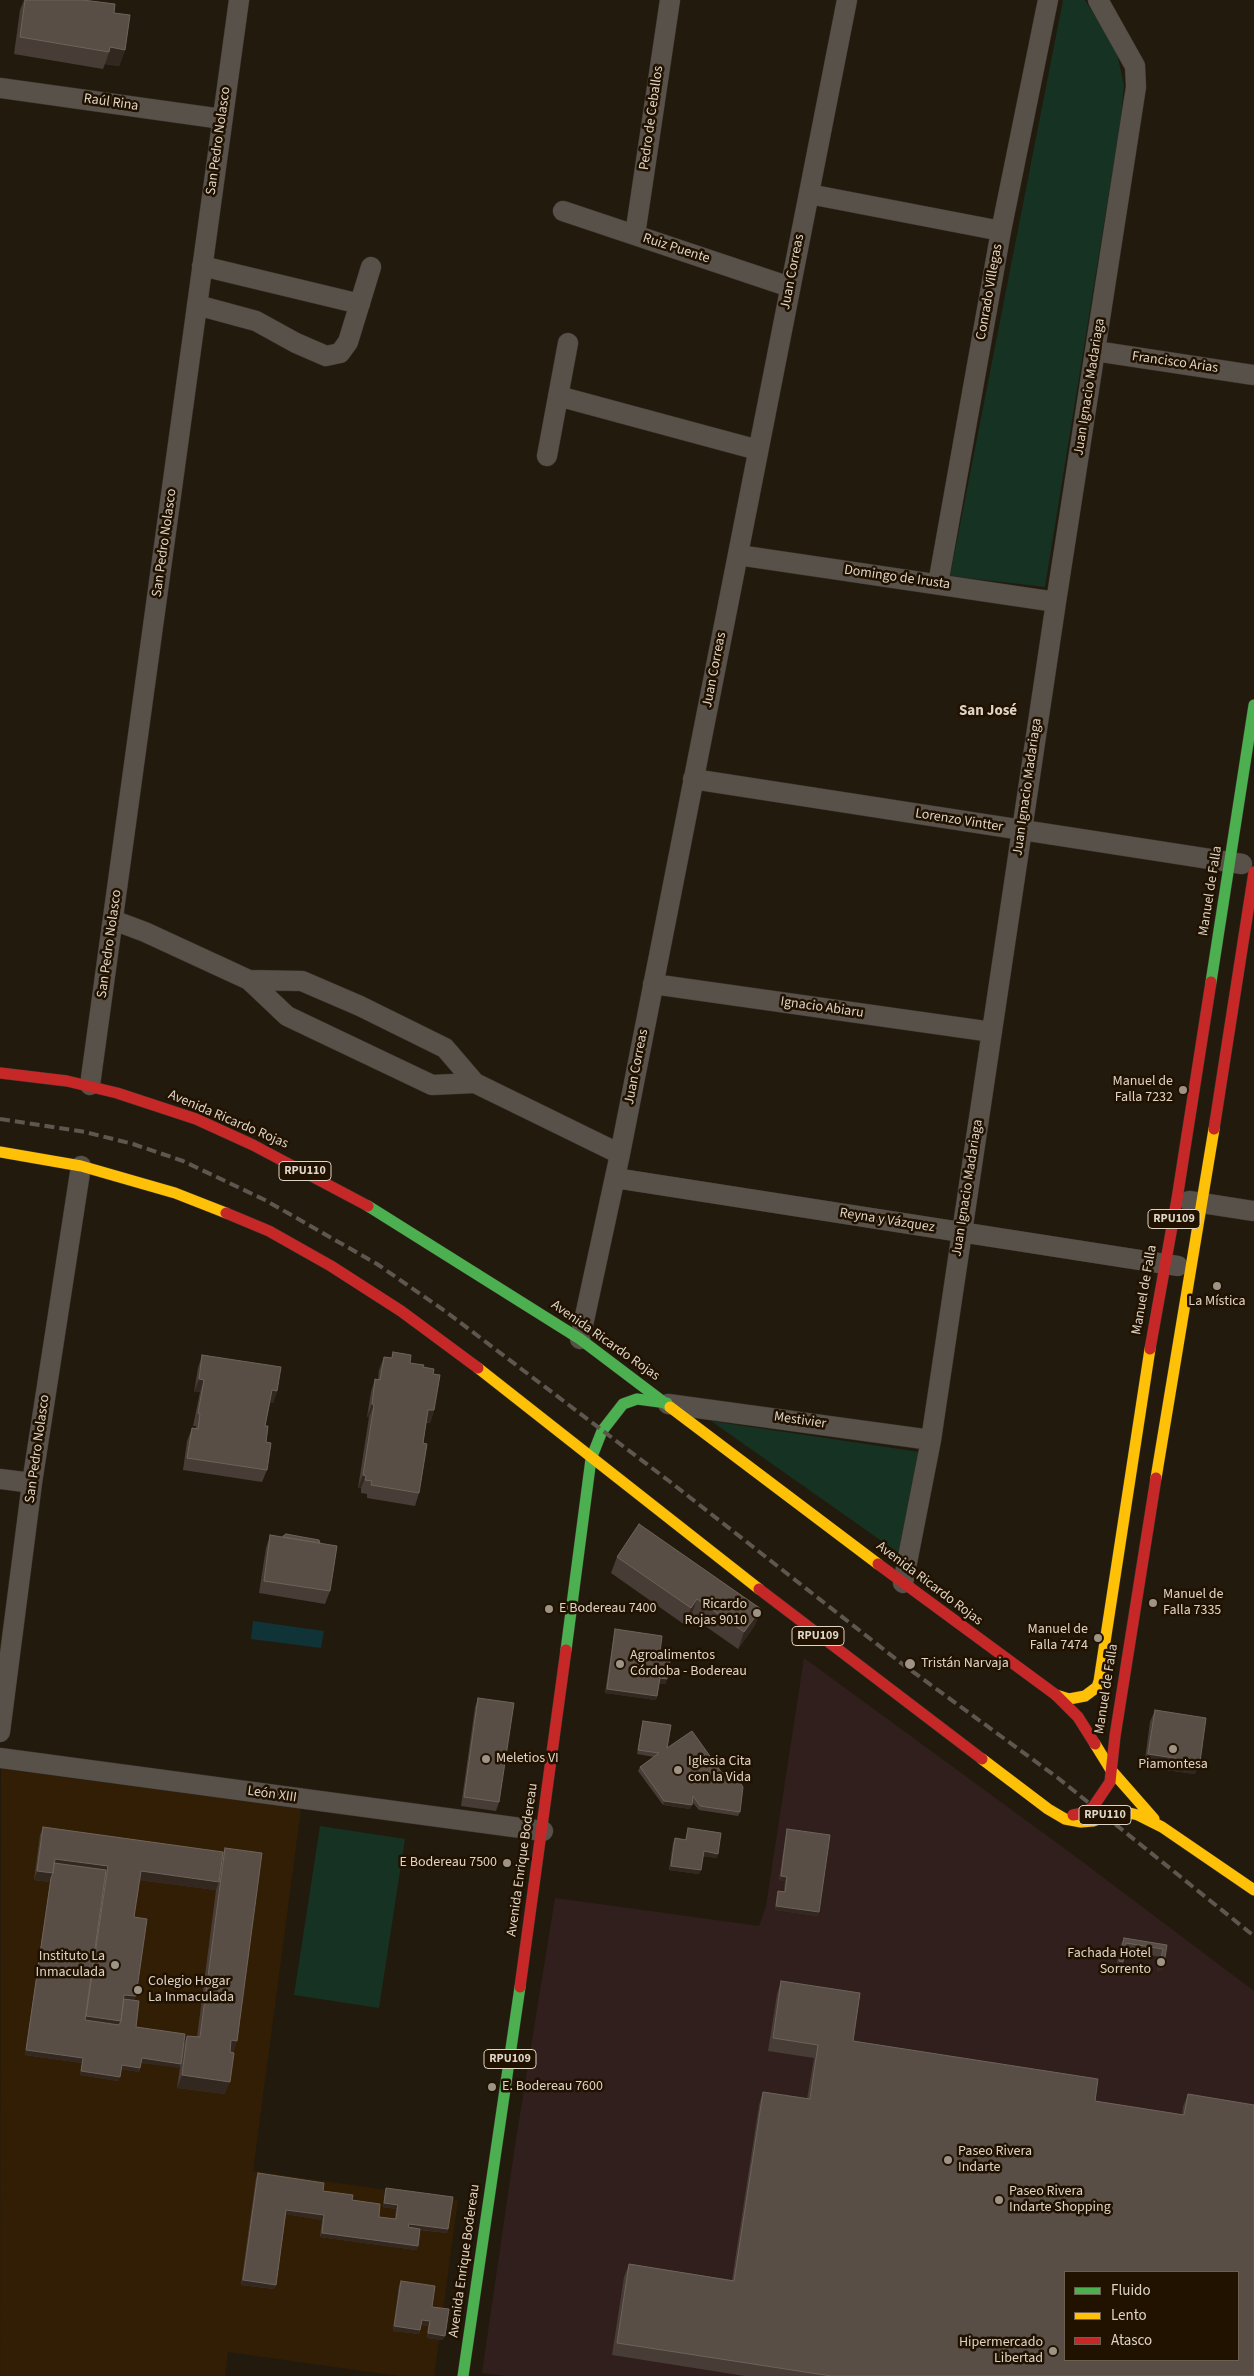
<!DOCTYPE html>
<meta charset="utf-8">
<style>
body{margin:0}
#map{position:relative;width:1254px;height:2376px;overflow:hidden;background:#231a0e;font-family:"Source Sans 3",sans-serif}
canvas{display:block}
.legend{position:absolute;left:1064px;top:2271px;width:175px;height:90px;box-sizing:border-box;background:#211200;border:1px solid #6d6050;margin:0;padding:6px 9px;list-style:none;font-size:15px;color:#ded4c7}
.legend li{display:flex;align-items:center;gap:10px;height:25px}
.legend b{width:25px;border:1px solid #6d6050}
</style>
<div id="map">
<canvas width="1254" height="2376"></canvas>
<ul class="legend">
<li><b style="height:6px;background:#4caf50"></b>Fluido</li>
<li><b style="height:6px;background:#ffc107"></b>Lento</li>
<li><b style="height:6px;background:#c62828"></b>Atasco</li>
</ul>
</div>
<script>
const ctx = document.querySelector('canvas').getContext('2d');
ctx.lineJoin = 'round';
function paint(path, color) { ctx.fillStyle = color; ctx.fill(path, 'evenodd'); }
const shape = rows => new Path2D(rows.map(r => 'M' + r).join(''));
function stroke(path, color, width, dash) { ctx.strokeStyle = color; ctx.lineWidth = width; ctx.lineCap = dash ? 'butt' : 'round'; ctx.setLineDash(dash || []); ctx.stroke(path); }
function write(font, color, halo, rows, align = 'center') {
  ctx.font = font + ' "Source Sans 3",sans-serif'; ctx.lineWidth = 5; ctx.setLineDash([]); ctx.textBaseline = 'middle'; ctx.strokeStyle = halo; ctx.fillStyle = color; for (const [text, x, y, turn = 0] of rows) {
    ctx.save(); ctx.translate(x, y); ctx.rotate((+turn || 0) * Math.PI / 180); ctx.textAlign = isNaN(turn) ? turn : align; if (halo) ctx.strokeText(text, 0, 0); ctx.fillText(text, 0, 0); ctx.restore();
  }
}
const commercial = shape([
 [804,1658,1072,1854,1254,1991,1254,2376,505,2376,482,2373,515,2146,555,1898,759,1926,766,1906],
 [1065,2272,1238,2272,1238,2360,1065,2360]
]);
const built = shape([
 [1,1769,301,1809,253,2171,458,2200,434,2376,399,2376,228,2352,225,2376,0,2376]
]);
const green = shape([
 [1063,0,1085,0,1116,49,1124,85,1121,119,1045,587,950,576],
 [711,1421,920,1452,903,1556],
 [320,1826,405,1839,379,2008,294,1995]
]);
const water = shape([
 [253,1621,324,1631,321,1648,251,1639]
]);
const street = shape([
 [0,88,222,119],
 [809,194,1001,231],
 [563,211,790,287],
 [635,235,670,0],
 [202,266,360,304],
 [197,305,256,321,296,343,326,356,340,353,348,342,371,267],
 [1095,351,1254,375],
 [558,396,758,450],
 [547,456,568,343],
 [738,555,1056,602],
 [938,584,1001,231,1048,0],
 [693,779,1242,864],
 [113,920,145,932,249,980,287,1016,432,1085,475,1083],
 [249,980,302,981,360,1006,445,1048,475,1083,620,1154],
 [653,984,992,1032],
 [90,1085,239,0],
 [615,1178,1178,1266],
 [1189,1201,1254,1211],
 [580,1339,620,1154,847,0],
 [668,1404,931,1440],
 [0,1479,32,1483],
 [903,1583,931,1440,1056,602,1136,87,1135,66,1098,0],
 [0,1732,32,1483,81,1166],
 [0,1758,543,1831]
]);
const fast = shape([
 [1211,982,1254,705],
 [368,1206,580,1339,670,1407],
 [566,1650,591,1459,602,1431,623,1404,637,1399,667,1403],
 [463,2376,520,1987]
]);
const slow = shape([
 [0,1152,81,1166,175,1193,226,1213],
 [478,1368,759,1589],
 [670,1407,878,1564],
 [1156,1478,1214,1129],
 [1056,1695,1069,1699,1085,1696,1097,1687,1099,1681,1150,1349],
 [1095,1744,1111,1770,1154,1819],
 [982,1759,1048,1809,1065,1819,1081,1822,1093,1821,1121,1811,1138,1815,1162,1827,1254,1890]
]);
const jam = shape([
 [0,1073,67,1081,117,1093,196,1119,253,1145,368,1206],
 [1214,1129,1254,872],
 [226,1213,269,1231,331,1266,401,1311,478,1368],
 [1150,1349,1177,1199,1211,982],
 [878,1564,1056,1695,1078,1717,1095,1744],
 [759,1589,982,1759],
 [1073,1815,1084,1813,1093,1807,1110,1782,1115,1736,1156,1478],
 [520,1987,566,1650]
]);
const rail = shape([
 [0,1119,85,1132,133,1144,183,1161,265,1200,377,1264,445,1311,669,1481,901,1663,1058,1778,1254,1936]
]);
const wall = shape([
 [24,0,83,0,114,13,125,50,119,66,105,64,103,69,14,54,20,10],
 [393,1352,410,1363,423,1367,433,1374,434,1410,430,1423,426,1423,423,1443,419,1493,415,1506,367,1498,367,1494,361,1493,361,1488,358,1488,369,1417,367,1417,371,1392,375,1379,378,1380,379,1370,384,1357,391,1358],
 [202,1355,277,1391,273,1403,270,1403,265,1426,267,1470,262,1482,183,1470,187,1441,192,1428,195,1429,196,1426,193,1426,200,1392,194,1392,198,1368],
 [270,1535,330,1591,325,1604,259,1593,266,1548],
 [617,1557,761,1609,755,1625,738,1649,691,1616,685,1625,611,1573],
 [615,1629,659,1660,666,1684,659,1683,657,1696,656,1700,605,1693,614,1633],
 [478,1698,499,1802,496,1811,461,1806,475,1707],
 [1155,1710,1195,1774,1144,1767,1150,1722],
 [643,1721,667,1748,740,1812,738,1816,699,1810,692,1802,690,1809,663,1805,638,1771,640,1767,654,1757,637,1754,642,1725],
 [43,1827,223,1852,225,1848,233,2052,225,2094,177,2088,180,2067,141,2063,139,2072,121,2069,118,2081,80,2075,82,2063,25,2055,50,1882,34,1880,40,1835],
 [139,1880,216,1890,197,2037,187,2036,184,2044,136,2027,135,2001,134,1917],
 [688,1828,717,1858,703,1856,699,1874,669,1870,673,1843,675,1838,685,1840],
 [787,1829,818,1916,775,1910,777,1895,778,1891,784,1891,785,1881,779,1880,786,1833],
 [1124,1938,1167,1945,1161,1971,1157,1971,1160,1957,1125,1951,1123,1962,1120,1970,1116,1970,1120,1946],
 [781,1981,853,2041,1095,2101,1182,2115,1183,2107,1188,2094,1254,2376,745,2376,612,2355,624,2277,629,2264,732,2280,759,2105,763,2092,807,2099,814,2058,768,2051,777,1994],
 [258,2173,323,2191,352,2200,379,2217,395,2219,396,2209,383,2207,385,2192,386,2188,448,2229,447,2233,420,2230,418,2246,416,2250,320,2237,322,2220,286,2214,276,2285,274,2289,241,2285,256,2178],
 [401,2281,432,2307,443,2340,427,2338,428,2326,421,2325,419,2334,393,2331,399,2285]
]);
const shadedWall = shape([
 [110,47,125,50,119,66,105,64,109,52],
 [199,1379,204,1380,200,1392,194,1392],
 [272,1390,277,1391,273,1403,268,1403],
 [372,1404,374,1405,369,1417,367,1417],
 [428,1410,434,1410,430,1423,424,1422],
 [363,1475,366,1476,361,1488,358,1488],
 [697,1599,691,1616,685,1625,691,1608],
 [761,1609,755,1625,738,1649,744,1632],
 [660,1678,667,1679,666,1684,658,1683],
 [607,1689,657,1696,656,1700,605,1693],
 [1148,1754,1200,1762,1195,1774,1144,1767],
 [664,1801,692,1805,690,1809,663,1805],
 [704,1851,718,1854,717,1858,702,1856],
 [55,1859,108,1866,104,1875,53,1867],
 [671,1866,701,1870,699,1874,669,1870],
 [37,1871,53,1873,50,1882,34,1880],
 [141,1871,219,1882,216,1890,137,1880],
 [781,1876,787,1877,785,1881,779,1880],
 [776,1906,819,1912,818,1916,775,1910],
 [1119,1961,1123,1962,1120,1970,1116,1970],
 [1160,1962,1164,1963,1161,1971,1157,1971],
 [124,1995,136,1996,133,2005,122,2003],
 [86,2016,121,2021,118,2029,83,2024],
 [231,2040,237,2041,233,2054,227,2053],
 [26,2050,83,2058,82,2063,25,2055],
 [142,2058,181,2064,179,2068,140,2063],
 [122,2065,140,2068,139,2072,120,2069],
 [81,2071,120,2077,118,2081,80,2075],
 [182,2075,230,2082,225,2094,177,2088],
 [384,2203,398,2205,396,2209,383,2207],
 [286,2210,324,2215,322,2220,285,2214],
 [409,2224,448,2229,447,2233,407,2228],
 [322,2233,418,2246,416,2250,320,2237],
 [243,2280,276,2285,274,2289,241,2285],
 [422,2320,430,2321,428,2326,420,2325],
 [394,2326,420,2330,419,2334,393,2331],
 [428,2333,445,2336,443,2340,427,2338]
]);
const building = shape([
 [25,0,83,0,115,4,114,13,130,15,125,50,110,47,109,52,20,37,25,0],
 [393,1352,411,1355,410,1363,424,1365,423,1367,434,1369,433,1374,440,1375,434,1410,428,1410,423,1443,427,1444,419,1493,371,1485,372,1481,365,1480,366,1476,363,1475,374,1405,372,1404,375,1379,380,1380,384,1357,392,1358,393,1352],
 [202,1355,281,1367,277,1391,272,1390,265,1426,268,1426,266,1442,271,1443,267,1470,187,1458,192,1428,198,1429,200,1414,198,1413,204,1380,199,1379,202,1355],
 [639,1524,761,1609,744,1632,697,1599,691,1608,617,1557,639,1524],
 [286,1534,319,1540,320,1543,283,1537,283,1536,286,1534],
 [270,1535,337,1546,330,1591,264,1581,270,1535],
 [615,1629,662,1636,659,1660,670,1661,667,1679,660,1678,657,1696,607,1689,615,1629],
 [478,1698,514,1703,499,1802,464,1797,478,1698],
 [1155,1710,1206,1718,1200,1762,1148,1754,1155,1710],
 [643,1721,671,1725,667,1748,692,1731,722,1773,725,1772,732,1782,737,1778,743,1787,740,1812,700,1806,693,1796,692,1805,664,1801,640,1767,659,1753,638,1750,643,1721],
 [43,1827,223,1852,219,1882,141,1871,134,1917,147,1919,136,1996,124,1995,121,2021,86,2016,108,1866,55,1859,53,1873,37,1871,43,1827],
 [688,1828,721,1833,718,1854,704,1851,701,1870,671,1866,675,1838,686,1840,688,1828],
 [787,1829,830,1835,819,1912,776,1906,778,1891,785,1892,787,1877,781,1876,787,1829],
 [225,1848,262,1853,237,2041,231,2040,230,2052,234,2053,230,2082,182,2075,187,2036,200,2037,225,1848],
 [54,1863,106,1870,85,2020,119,2025,121,2021,124,1999,139,2001,136,2027,185,2034,181,2064,142,2058,140,2068,122,2065,120,2077,81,2071,83,2058,26,2050,51,1878,53,1873,54,1863],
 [1124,1938,1167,1945,1164,1963,1160,1962,1163,1949,1126,1943,1123,1962,1119,1961,1124,1938],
 [781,1981,860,1993,853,2041,1098,2079,1095,2101,1184,2115,1188,2094,1254,2105,1254,2376,831,2376,617,2343,629,2264,734,2281,763,2092,810,2099,818,2045,773,2038,781,1981],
 [1065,2272,1238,2272,1238,2360,1065,2360,1065,2272],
 [258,2173,324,2183,323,2191,353,2195,352,2200,380,2204,379,2217,396,2219,398,2205,384,2203,386,2188,453,2197,448,2229,409,2224,408,2227,420,2229,418,2246,322,2233,324,2215,286,2210,276,2285,243,2280,258,2173],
 [401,2281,435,2286,432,2307,449,2309,445,2336,428,2333,430,2321,422,2320,420,2330,394,2326,401,2281]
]);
const markers = [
 [1183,1090,5,"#9d9386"],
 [1217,1286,5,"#9d9386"],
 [1153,1603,5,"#9d9386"],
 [549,1609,5,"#9d9386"],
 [757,1613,5,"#9d9386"],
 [1098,1638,5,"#9d9386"],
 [620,1664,5,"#9d9386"],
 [910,1664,6,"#9d9386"],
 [1173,1749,5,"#9d9386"],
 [486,1759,5,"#9d9386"],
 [678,1770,5,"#9d9386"],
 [507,1863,5,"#9d9386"],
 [1161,1962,5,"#9d9386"],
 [115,1965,5,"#9d9386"],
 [138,1990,5,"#9d9386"],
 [492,2087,5,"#9d9386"],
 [948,2160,5,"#9d9386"],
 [999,2200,5,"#9d9386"],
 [1053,2351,5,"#9d9386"]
];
const shields = [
 [305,1171,52],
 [1174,1219,52],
 [818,1636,52],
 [1105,1815,52],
 [510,2059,52]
];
const shieldNames = [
 ["RPU110",305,1171],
 ["RPU109",1174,1219],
 ["RPU109",818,1636],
 ["RPU110",1105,1815],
 ["RPU109",510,2059]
];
const streetNames = [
 ["Raúl Rina",111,103,8],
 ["Pedro de Ceballos",652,118,-82],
 ["San Pedro Nolasco",219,141,-82],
 ["Ruiz Puente",676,249,18],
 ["Juan Correas",793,272,-79],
 ["Conrado Villegas",990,292,-80],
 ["Francisco Arias",1175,363,8],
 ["Juan Ignacio Madariaga",1090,387,-81],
 ["San Pedro Nolasco",165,543,-82],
 ["Domingo de Irusta",897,578,8],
 ["Juan Correas",715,670,-79],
 ["Juan Ignacio Madariaga",1028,787,-82],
 ["Lorenzo Vintter",959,821,9],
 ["Manuel de Falla",1211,891,-81],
 ["San Pedro Nolasco",110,944,-82],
 ["Ignacio Abiaru",822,1008,8],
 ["Juan Correas",637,1067,-79],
 ["Avenida Ricardo Rojas",228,1120,23],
 ["Juan Ignacio Madariaga",968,1188,-81],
 ["Reyna y Vázquez",887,1221,9],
 ["Manuel de Falla",1145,1290,-80],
 ["Avenida Ricardo Rojas",605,1341,35],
 ["Mestivier",800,1421,8],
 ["San Pedro Nolasco",38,1449,-82],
 ["Avenida Ricardo Rojas",929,1584,37],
 ["Manuel de Falla",1107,1689,-81],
 ["León XIII",272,1795,8],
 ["Avenida Enrique Bodereau",523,1860,-82],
 ["Avenida Enrique Bodereau",465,2261,-82]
];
const poiNames = [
 ["Manuel de",1173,1082,"right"],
 ["Falla 7232",1173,1098,"right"],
 ["La Mística",1217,1302,"center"],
 ["Manuel de",1163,1595],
 ["Falla 7335",1163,1611],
 ["Ricardo",747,1605,"right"],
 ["Rojas 9010",747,1621,"right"],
 ["E Bodereau 7400",559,1609],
 ["Manuel de",1088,1630,"right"],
 ["Falla 7474",1088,1646,"right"],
 ["Agroalimentos",630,1656],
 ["Córdoba - Bodereau",630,1672],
 ["Tristán Narvaja",921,1664],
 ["Meletios VI",496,1759],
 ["Iglesia Cita",688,1762],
 ["con la Vida",688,1778],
 ["Piamontesa",1173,1765,"center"],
 ["E Bodereau 7500",497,1863,"right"],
 ["Fachada Hotel",1151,1954,"right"],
 ["Sorrento",1151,1970,"right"],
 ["Instituto La",105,1957,"right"],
 ["Inmaculada",105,1973,"right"],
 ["Colegio Hogar",148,1982],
 ["La Inmaculada",148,1998],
 ["E. Bodereau 7600",502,2087],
 ["Paseo Rivera",958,2152],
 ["Indarte",958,2168],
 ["Paseo Rivera",1009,2192],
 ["Indarte Shopping",1009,2208],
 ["Hipermercado",1043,2343,"right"],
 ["Libertad",1043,2359,"right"]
];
const neighbourhoodNames = [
 ["San José",988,712]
];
paint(commercial, '#311f1e');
paint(built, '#321e05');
paint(green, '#153222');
paint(water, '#0f3337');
stroke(street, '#3a332c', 21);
stroke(fast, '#3a332c', 12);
stroke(slow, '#3a332c', 12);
stroke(jam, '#3a332c', 12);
stroke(street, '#585149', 20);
stroke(fast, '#4caf50', 11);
stroke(slow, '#ffc107', 11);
stroke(jam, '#c62828', 11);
stroke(rail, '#5e574f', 4, [10, 5]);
paint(wall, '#483d36');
paint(shadedWall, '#33281f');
paint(building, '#584e46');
stroke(building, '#6d635a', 1);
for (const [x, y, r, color] of markers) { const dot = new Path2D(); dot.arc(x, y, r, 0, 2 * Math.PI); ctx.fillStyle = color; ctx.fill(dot); stroke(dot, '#211200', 2); }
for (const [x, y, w] of shields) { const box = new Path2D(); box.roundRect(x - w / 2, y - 9.5, w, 19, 4); ctx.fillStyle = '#211200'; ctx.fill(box); stroke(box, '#ded4c7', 1); }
write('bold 12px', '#ded4c7', null, shieldNames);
write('14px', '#ded4c7', '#211200', streetNames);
write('14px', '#ded4c7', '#211200', poiNames, 'left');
write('bold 15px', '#ded4c7', '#211200', neighbourhoodNames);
</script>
